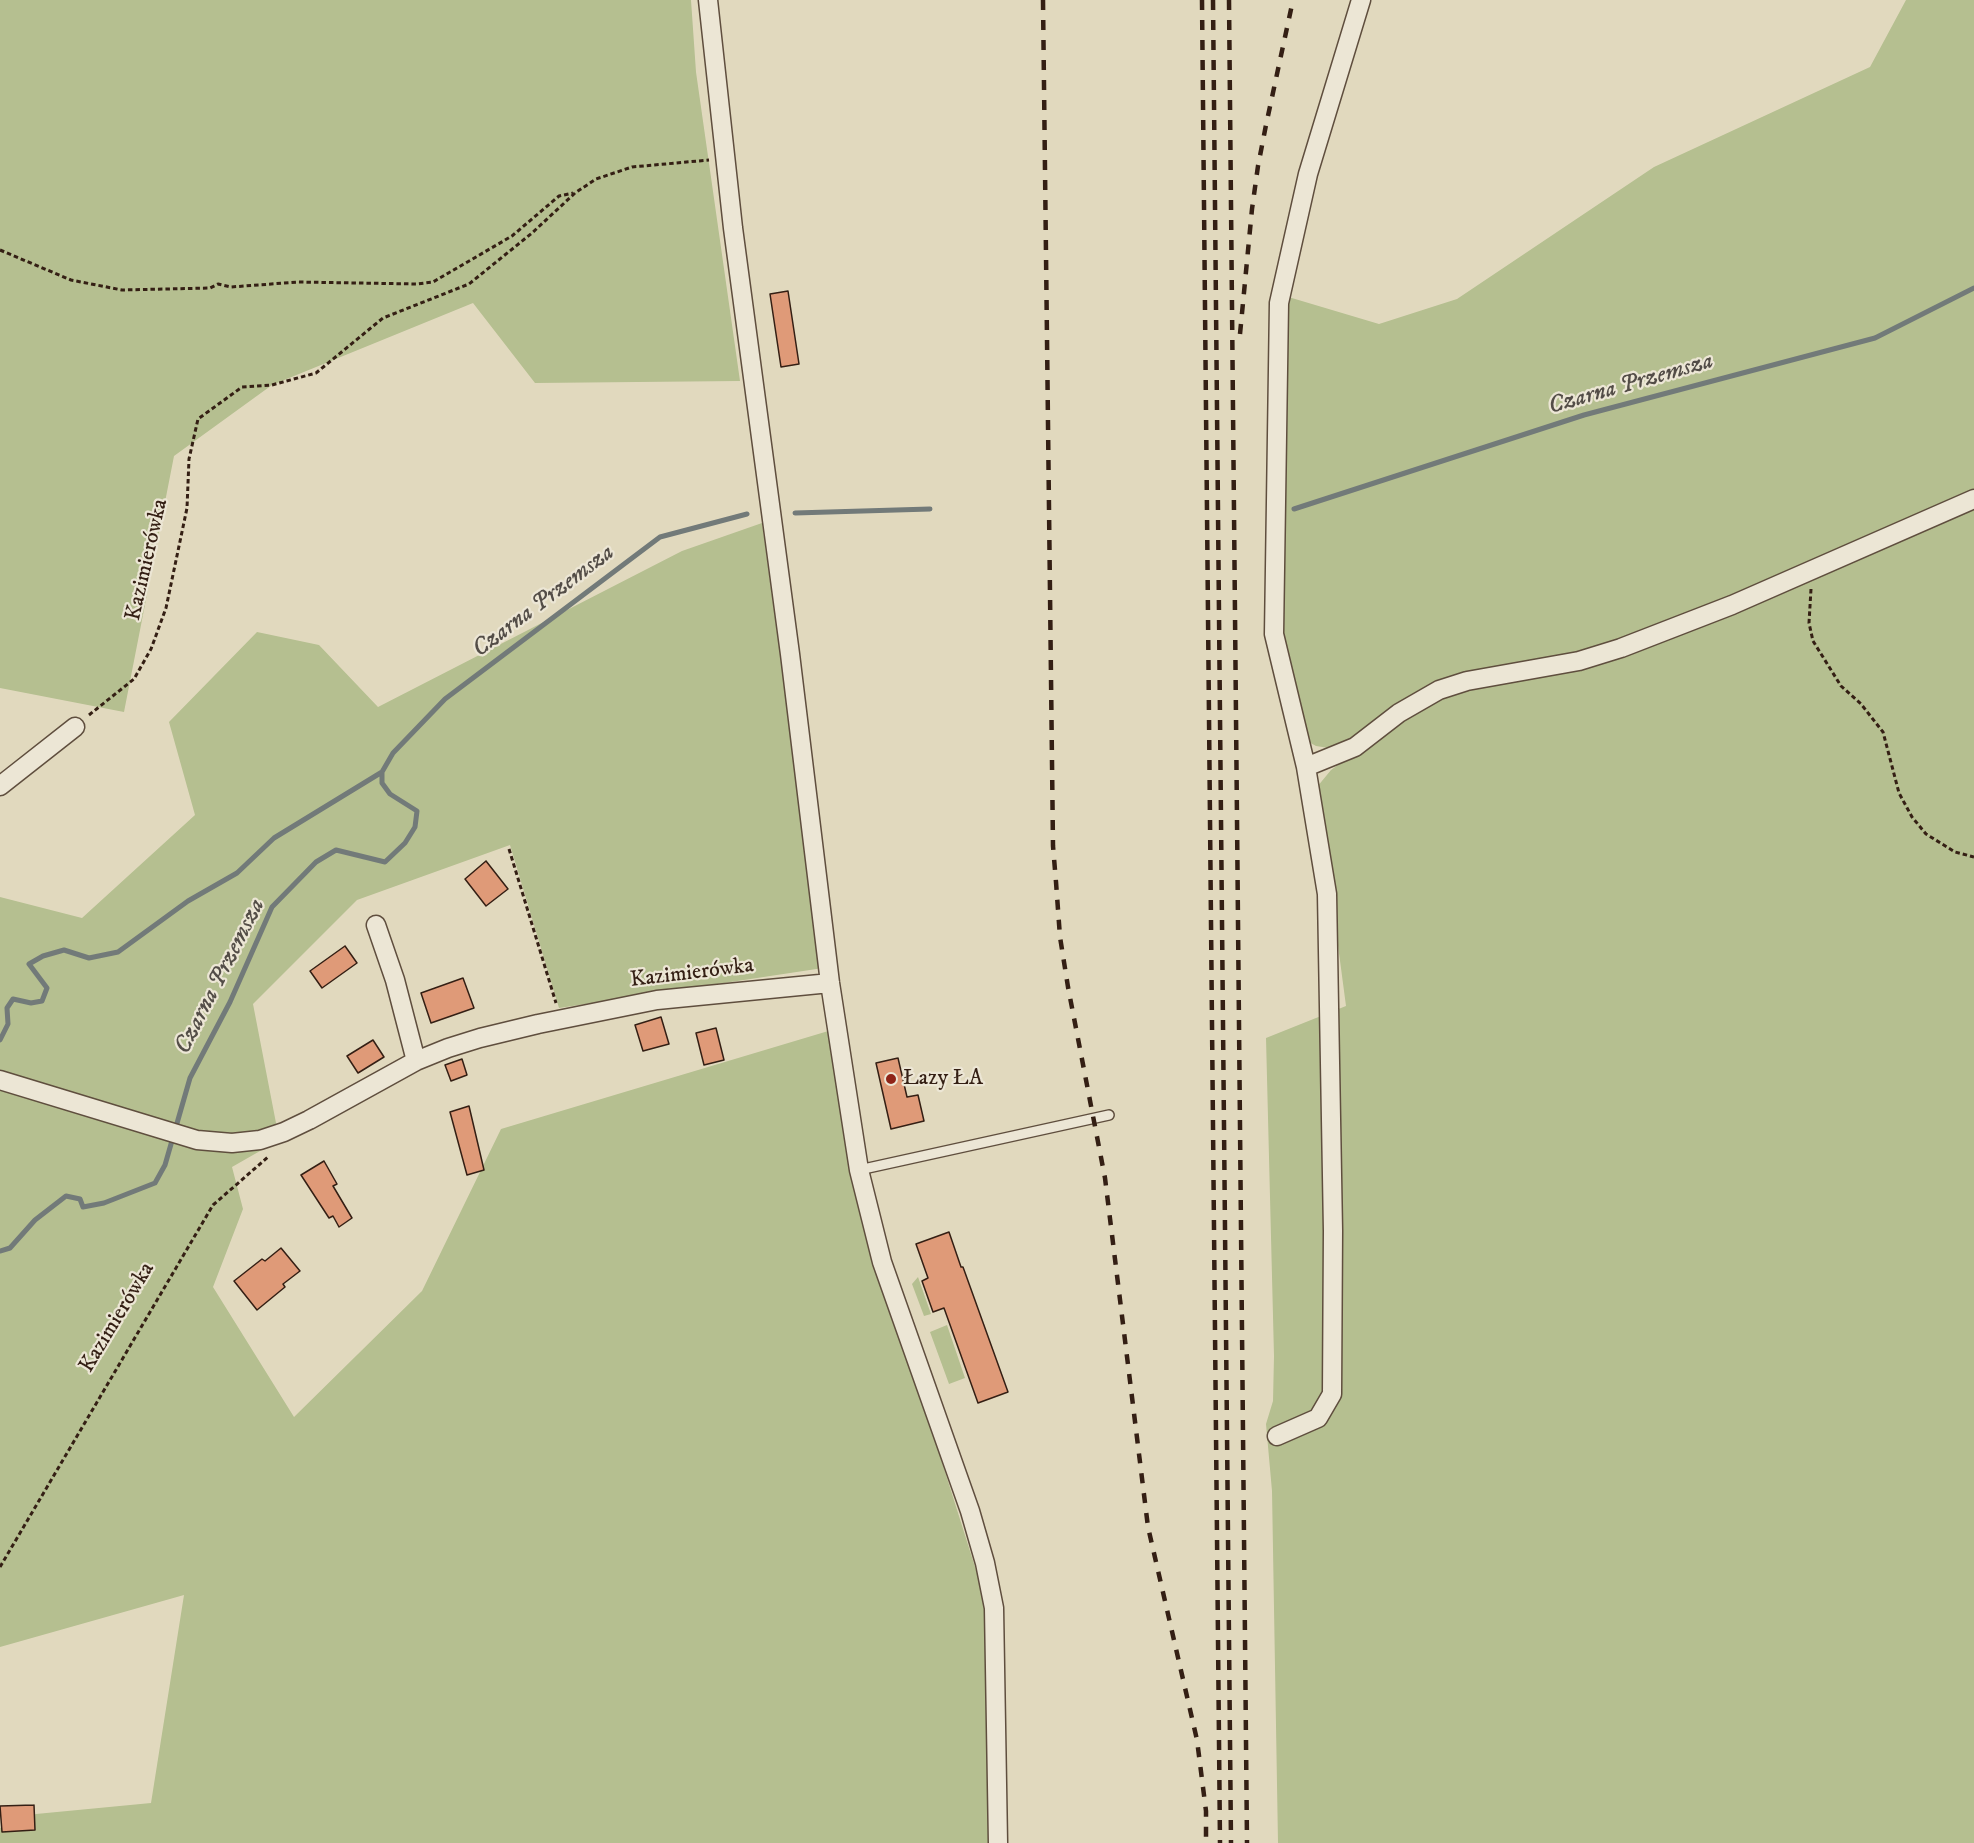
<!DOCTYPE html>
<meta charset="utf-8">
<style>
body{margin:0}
canvas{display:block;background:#e1d9be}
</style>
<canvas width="1974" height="1843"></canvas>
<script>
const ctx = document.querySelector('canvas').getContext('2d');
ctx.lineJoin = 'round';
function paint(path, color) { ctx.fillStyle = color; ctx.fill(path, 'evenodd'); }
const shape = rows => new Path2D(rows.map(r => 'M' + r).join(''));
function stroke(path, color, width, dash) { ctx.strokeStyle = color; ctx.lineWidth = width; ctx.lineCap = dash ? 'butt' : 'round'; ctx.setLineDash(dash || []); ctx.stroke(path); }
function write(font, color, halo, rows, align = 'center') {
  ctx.font = font + ' "IM FELL DW Pica",serif'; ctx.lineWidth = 4.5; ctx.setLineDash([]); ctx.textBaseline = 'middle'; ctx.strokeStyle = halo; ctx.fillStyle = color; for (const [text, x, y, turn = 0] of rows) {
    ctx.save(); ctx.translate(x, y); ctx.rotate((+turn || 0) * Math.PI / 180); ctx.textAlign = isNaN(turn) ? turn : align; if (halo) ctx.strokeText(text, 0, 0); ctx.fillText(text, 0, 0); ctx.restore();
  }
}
const green = shape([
 [0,0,691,0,696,72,740,381,535,383,473,303,272,385,174,456,124,712,0,688],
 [1906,0,1974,0,1974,491,1725,602,1605,647,1455,678,1346,743,1329,748,1316,746,1307,741,1265,634,1275,293,1379,324,1457,299,1654,167,1870,67],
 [1974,510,1974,1843,1278,1843,1272,1491,1266,1424,1273,1401,1274,1356,1266,1038,1346,1006,1317,787,1331,770,1409,713,1452,694,1688,631],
 [762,523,823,968,559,1008,510,845,357,900,253,1004,276,1123,267,1147,232,1167,243,1209,213,1287,294,1417,422,1291,501,1129,835,1029,849,1167,987,1605,990,1843,0,1843,0,1828,36,1814,151,1803,184,1595,0,1647,0,897,82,918,195,815,169,722,257,632,319,645,378,707,682,551],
 [918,1277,931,1314,924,1316,912,1284],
 [947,1325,965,1378,949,1384,930,1332]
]);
const stream = shape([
 [1294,509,1584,415,1875,338,1974,288],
 [795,513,930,509],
 [0,1040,8,1024,7,1008,13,999,31,1003,42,1001,47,988,29,964,43,956,64,950,89,958,118,952,188,901,237,873,274,838,382,772],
 [0,1251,10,1248,35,1220,66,1196,80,1199,83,1207,104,1203,155,1183,165,1165,190,1078,230,1002,272,907,316,862,336,850,385,862,405,843,415,827,417,811,390,794,382,783,382,772,393,753,445,699,660,537,747,514]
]);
const building = shape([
 [788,291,799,364,781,367,770,294,788,291],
 [486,861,508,889,486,906,465,879,486,861],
 [345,946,357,963,322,988,310,971,345,946],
 [463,978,474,1008,431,1023,421,993,463,978],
 [661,1017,669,1044,643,1051,635,1025,661,1017],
 [716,1028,724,1060,704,1065,696,1033,716,1028],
 [373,1040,384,1057,358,1073,347,1056,373,1040],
 [898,1058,907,1097,918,1095,924,1121,891,1129,876,1063,898,1058],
 [462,1059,467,1075,451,1081,445,1065,462,1059],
 [469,1106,484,1170,467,1175,450,1112,469,1106],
 [324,1161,337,1184,333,1186,352,1218,339,1227,333,1216,329,1218,301,1175,324,1161],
 [949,1232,961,1267,963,1267,1008,1392,978,1403,944,1308,933,1312,922,1281,928,1278,916,1244,949,1232],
 [281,1248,300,1271,283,1284,285,1287,257,1310,234,1281,262,1259,265,1261,281,1248],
 [34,1805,35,1830,2,1832,0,1806,34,1805]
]);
const path = shape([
 [0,250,71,280,122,290,210,288,218,284,231,287,298,282,417,284,433,282,512,236,559,196,573,193],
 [1811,589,1809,623,1813,641,1841,686,1861,704,1883,732,1899,793,1912,817,1926,834,1955,852,1974,857],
 [89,715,134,679,151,649,166,608,187,508,189,459,198,419,242,387,272,385,316,373,383,318,469,284,532,233,575,193,596,179,632,167,709,160],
 [509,849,556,1003],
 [0,1567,213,1205,268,1157]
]);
const service = shape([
 [859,1170,1109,1115]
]);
const minor = shape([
 [708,0,733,228,790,654,830,983,859,1170,882,1262,970,1511,985,1563,994,1608,998,1843],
 [1306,767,1355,747,1399,713,1439,690,1467,681,1579,661,1621,648,1732,605,1974,499],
 [0,786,75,727],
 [376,925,395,980,416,1061],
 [0,1080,197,1140,232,1143,260,1140,284,1132,309,1120,416,1061,448,1048,480,1038,538,1024,657,1000,830,983],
 [1277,1436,1318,1418,1332,1394,1333,1231,1327,894,1306,767,1274,634,1279,303,1308,174,1361,0]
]);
const rail = shape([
 [1043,0,1053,846,1056,882,1060,937,1068,987,1105,1178,1148,1527,1197,1740,1206,1811,1206,1843],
 [1202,0,1220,1843],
 [1213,0,1231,1843],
 [1229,0,1247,1843],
 [1240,334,1252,209,1258,166,1266,125,1293,0]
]);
const markers = [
 [891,1079,6,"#8f2418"]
];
const streetNames = [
 ["Kazimierówka",148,560,-77],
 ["Kazimierówka",692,974,-7],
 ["Kazimierówka",118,1318,-59]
];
const poiNames = [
 ["Łazy ŁA",903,1079]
];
const waterNames = [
 ["Czarna Przemsza",1631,385,-16],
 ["Czarna Przemsza",544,602,-37],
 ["Czarna Przemsza",221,977,-63]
];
paint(green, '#b5bf90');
stroke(stream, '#727a79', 5);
paint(building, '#df9a78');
stroke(building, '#341f14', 1.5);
stroke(service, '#5f4e3e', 12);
stroke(minor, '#5f4e3e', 21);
stroke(path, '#341f14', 3, [4.5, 3]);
stroke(service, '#ece6d5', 9);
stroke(minor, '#ece6d5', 18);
stroke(rail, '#341f14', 4.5, [10, 10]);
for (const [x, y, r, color] of markers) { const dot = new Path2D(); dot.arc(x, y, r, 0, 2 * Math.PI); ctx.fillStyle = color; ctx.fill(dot); stroke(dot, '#ece6d5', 2); }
write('22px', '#341f14', '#ece6d5', streetNames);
write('22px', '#341f14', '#ece6d5', poiNames, 'left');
write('italic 24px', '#534d47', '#ece6d5', waterNames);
</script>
